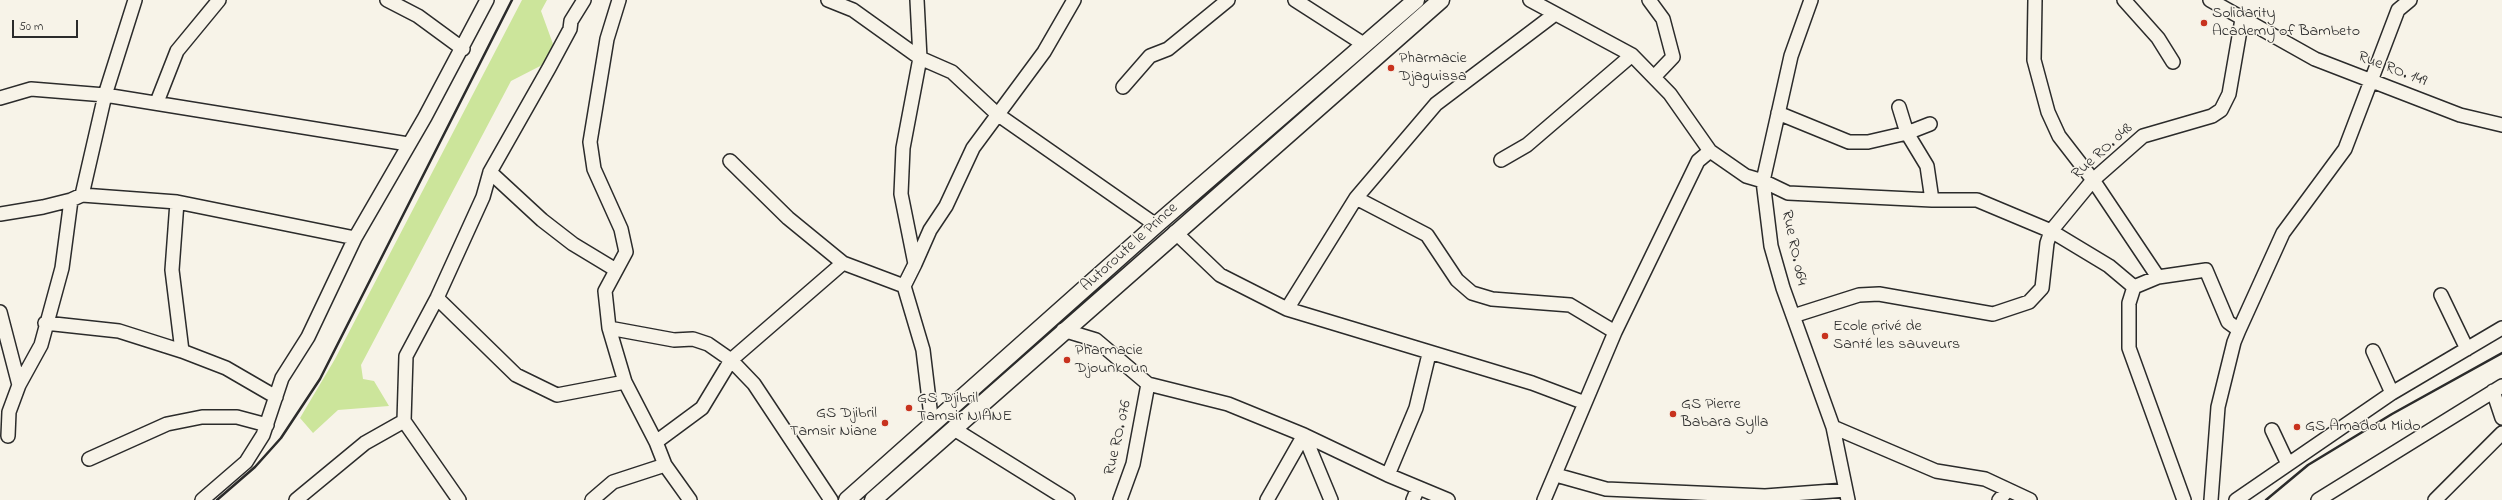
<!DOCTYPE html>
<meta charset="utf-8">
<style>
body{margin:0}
#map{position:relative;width:2502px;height:500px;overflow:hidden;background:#f7f3e8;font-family:"Indie Flower",sans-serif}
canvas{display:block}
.scale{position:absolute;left:12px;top:20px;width:66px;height:18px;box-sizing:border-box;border:2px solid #2b2b2b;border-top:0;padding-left:5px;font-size:12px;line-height:14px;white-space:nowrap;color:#2b2b2b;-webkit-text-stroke:3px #f7f3e8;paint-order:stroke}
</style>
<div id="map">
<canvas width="2502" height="500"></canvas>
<div class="scale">50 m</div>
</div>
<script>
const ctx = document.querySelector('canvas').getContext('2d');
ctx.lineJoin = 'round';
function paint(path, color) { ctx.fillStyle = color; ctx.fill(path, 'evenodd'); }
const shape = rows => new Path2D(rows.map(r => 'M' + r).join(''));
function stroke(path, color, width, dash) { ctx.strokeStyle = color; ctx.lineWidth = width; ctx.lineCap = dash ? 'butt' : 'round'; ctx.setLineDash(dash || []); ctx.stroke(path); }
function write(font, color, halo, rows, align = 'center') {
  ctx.font = font + ' "Indie Flower",sans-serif'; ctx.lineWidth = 3; ctx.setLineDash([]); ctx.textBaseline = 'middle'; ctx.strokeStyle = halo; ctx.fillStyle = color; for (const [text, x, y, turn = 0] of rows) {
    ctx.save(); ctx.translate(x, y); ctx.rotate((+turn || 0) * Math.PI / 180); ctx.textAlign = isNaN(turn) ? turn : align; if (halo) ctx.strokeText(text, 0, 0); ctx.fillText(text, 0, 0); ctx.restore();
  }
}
const green = shape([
 [522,0,547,0,541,11,553,44,550,61,511,81,361,365,363,379,374,381,389,406,338,410,313,433,300,418,335,359]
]);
const minor = shape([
 [387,0,418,16,463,49],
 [619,0,607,39,590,142,594,169,621,229,626,252,605,291,609,328,625,382,656,442,665,465,690,500],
 [828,0,853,10,920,58,952,72,997,114,1156,225],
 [917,0,920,58,903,148,901,194,915,264,904,286,923,350,932,425],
 [1295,0,1365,45],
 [1530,0,1632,55,1670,94,1710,151,1746,176,1763,181,1788,193,1932,200,1977,200,2051,231,2109,266,2134,287],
 [1649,0,1663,19,1673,57,1654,77],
 [1811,0,1791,56,1763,181,1771,246,1783,288,1833,427,1848,500],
 [2035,0,2034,60,2048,112,2059,136,2093,180,2158,277],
 [2124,0,2158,38,2173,62],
 [2210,0,2315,59,2460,115,2502,125],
 [1123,87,1150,56,1168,49,1228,0],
 [0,98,31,89,105,95,408,144],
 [157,102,177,51,219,0],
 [1899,107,1907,133,1927,166,1932,200],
 [1778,113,1849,142,1868,142,1907,133,1930,124],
 [1501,160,1527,145,1632,55],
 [730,161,788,218,843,263,904,286],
 [490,172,542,220,573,244,616,270],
 [82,195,177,202,355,238],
 [1356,198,1427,235,1457,280,1472,293,1492,299,1570,305,1615,332],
 [177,202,172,270,182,351],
 [0,214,43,207,71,200,82,195,105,95,135,0],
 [1175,232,1220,275,1287,309,1532,383,1585,403],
 [915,264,930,230,946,206,973,148,1044,52,1074,0],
 [2441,295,2467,349],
 [437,298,516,375,557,395,625,382],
 [1287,309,1356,198,1436,104,1555,14],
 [0,312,19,385],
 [1793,316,1859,295,1879,294,1993,314,2029,302,2042,288,2047,243,2051,231,2093,180,2143,136,2212,116,2221,110,2229,94,2242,19],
 [45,323,119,331,182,351,226,368,276,397],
 [609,328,674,340,693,339,708,344,731,360,702,408,656,442],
 [1063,330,1096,340,1148,384,1228,404,1304,435,1388,475,1448,500],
 [2239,330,2283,233,2345,149,2398,10,2410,0],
 [2373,351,2392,393],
 [2493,391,2502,418],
 [1833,427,1936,471,1985,479,2030,500],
 [954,429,1068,500],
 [2272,430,2288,464],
 [1304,435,1331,500],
 [8,436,9,412,19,385,41,345,62,268,71,200],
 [89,459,167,424,202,417,237,417,267,425],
 [1388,475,1416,408,1429,354],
 [1556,475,1606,489,1765,496,1846,490],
 [202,500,246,462,263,435,282,378,308,337,355,238,425,117,487,0],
 [296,500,365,443,404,421],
 [459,500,404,421,406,356,437,298,483,197,490,172,549,68,570,29,571,21,584,0],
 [592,500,613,482,665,465],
 [831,500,754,384,731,360,843,263],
 [1120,500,1133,464,1148,384],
 [1267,500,1304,435],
 [1413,500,1418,488],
 [1544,500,1615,332,1698,161,1710,151],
 [1999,500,2008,490],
 [2184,500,2129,348,2129,303,2134,287,2158,277,2206,270,2228,322,2239,330,2234,342,2218,407,2211,500],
 [2236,500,2392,393,2502,328],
 [2318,500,2502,386],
 [2435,500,2502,433]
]);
const major = shape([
 [847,500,1156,225,1416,0],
 [873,500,1441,0]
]);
const rail = shape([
 [217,500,255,467,281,438,320,379,512,0],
 [2266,500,2308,465,2392,414,2502,353]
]);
const markers = [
 [2204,23,4,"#c8321e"],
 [1391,68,4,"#c8321e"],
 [1825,336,4,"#c8321e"],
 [1067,360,4,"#c8321e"],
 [909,408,4,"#c8321e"],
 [1673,414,4,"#c8321e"],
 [885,423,4,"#c8321e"],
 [2297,427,4,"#c8321e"]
];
const poiNames = [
 ["Solidarity",2212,14],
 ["Academy of Bambeto",2212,32],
 ["Pharmacie",1399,59],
 ["Djaguissa",1399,77],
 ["Ecole privé de",1833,327],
 ["Santé les sauveurs",1833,345],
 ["Pharmacie",1075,351],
 ["Djounkoun",1075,369],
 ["GS Djibril",917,399],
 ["Tamsir NIANE",917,417],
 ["GS Pierre",1681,405],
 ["Babara Sylla",1681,423],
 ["GS Djibril",877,414,"right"],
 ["Tamsir Niane",877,432,"right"],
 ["GS Amadou Mido",2305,427]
];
const streetNames = [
 ["Rue RO. 149",2392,70,21],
 ["Rue RO. 048",2103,152,-42],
 ["Autoroute le Prince",1130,248,-42],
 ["Rue RO. 064",1793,248,78],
 ["Rue RO. 076",1119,438,-77]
];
paint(green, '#cce59b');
stroke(minor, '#2b2b2b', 16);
stroke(major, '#2b2b2b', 19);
stroke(minor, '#f7f3e8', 13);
stroke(major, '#f7f3e8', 16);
stroke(rail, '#2b2b2b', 2.5);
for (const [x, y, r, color] of markers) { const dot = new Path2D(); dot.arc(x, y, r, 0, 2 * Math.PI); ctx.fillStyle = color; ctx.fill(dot); stroke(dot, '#f7f3e8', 1.5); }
write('16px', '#2b2b2b', '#f7f3e8', poiNames, 'left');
write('16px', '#2b2b2b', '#f7f3e8', streetNames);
</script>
